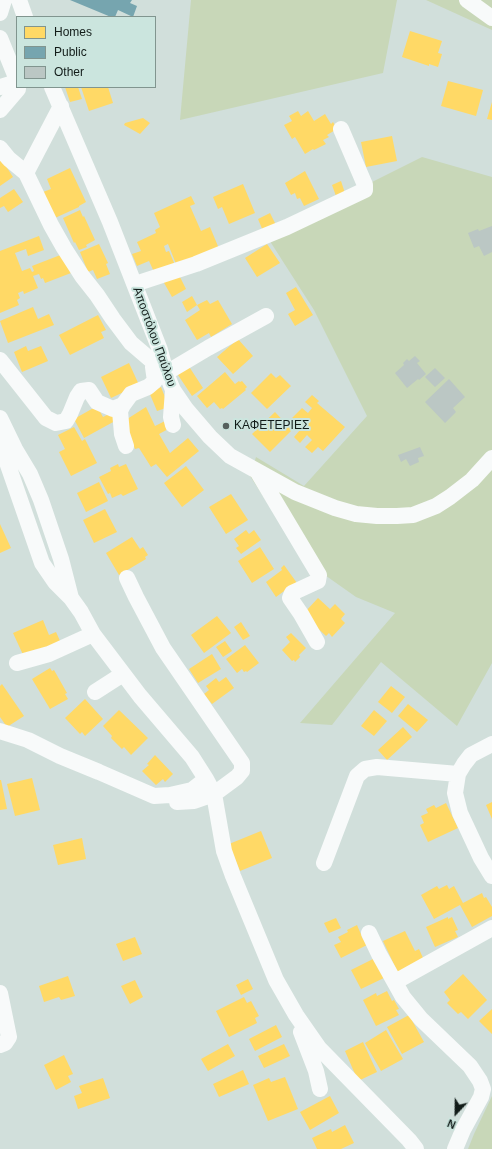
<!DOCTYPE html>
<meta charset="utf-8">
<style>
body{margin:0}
#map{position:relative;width:492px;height:1149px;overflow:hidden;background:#d1dfdb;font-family:Helvetica,sans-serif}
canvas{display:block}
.legend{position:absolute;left:16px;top:16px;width:140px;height:72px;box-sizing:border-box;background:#cbe5de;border:1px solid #81958f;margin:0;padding:5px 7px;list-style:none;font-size:12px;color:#121c19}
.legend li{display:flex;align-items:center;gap:8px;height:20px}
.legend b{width:20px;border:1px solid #81958f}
.north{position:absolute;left:436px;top:1093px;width:40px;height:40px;-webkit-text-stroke:3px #cbe5de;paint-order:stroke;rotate:202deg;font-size:11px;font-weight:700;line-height:16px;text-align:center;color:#121c19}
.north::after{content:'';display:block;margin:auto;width:14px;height:18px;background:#121c19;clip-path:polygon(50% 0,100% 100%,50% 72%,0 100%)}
</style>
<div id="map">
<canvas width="492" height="1149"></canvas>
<ul class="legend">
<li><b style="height:11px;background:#ffd966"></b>Homes</li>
<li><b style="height:11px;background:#76a5af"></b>Public</li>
<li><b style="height:11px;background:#bbc7c4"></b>Other</li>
</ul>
<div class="north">N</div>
</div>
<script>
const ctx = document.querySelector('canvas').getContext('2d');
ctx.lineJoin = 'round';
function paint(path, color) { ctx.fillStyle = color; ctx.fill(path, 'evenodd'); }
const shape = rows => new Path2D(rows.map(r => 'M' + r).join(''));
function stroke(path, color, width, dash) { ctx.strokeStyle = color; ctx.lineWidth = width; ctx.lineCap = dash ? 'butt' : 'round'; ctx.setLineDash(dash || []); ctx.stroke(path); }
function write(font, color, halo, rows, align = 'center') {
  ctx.font = font + ' Helvetica,sans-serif'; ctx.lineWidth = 4; ctx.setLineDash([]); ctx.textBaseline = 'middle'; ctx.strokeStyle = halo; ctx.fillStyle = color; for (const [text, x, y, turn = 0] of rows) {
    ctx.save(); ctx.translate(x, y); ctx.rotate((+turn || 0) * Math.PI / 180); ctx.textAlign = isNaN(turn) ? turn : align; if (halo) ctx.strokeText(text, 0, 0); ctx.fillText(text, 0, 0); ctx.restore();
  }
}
const green = shape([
 [191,0,397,0,383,73,180,120],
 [426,0,492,0,492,30],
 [422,157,492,177,492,663,457,726,381,662,332,725,300,723,395,613,356,597,305,561,250,476,256,457,304,486,367,416,314,310,266,235],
 [492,1096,492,1149,468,1149,474,1134]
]);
const homes = shape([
 [410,31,442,41,438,53,442,54,438,67,429,64,429,66,402,57],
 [448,81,483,90,476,116,441,106],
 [65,87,78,87,82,99,70,102],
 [81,87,108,87,113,103,89,111],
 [492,102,492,120,487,119],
 [298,111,301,116,308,111,314,121,325,114,331,124,333,122,337,129,327,135,329,137,323,140,326,144,314,150,313,149,305,154,295,137,292,139,284,125,292,121,289,116],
 [143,118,150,123,140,134,124,125,125,123],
 [392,136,397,161,366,167,361,142],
 [0,157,13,177,0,186],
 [70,168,86,202,79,206,79,207,55,218,43,192,51,189,47,179],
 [305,171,319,199,304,206,300,198,297,199,295,193,291,195,285,183],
 [341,181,345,193,336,196,332,185],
 [243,184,255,213,229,224,222,207,218,209,213,197],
 [14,189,23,202,8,212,4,206,0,208,0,198],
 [191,196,195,204,190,206,201,231,210,227,220,251,178,269,168,244,164,246,166,252,169,251,175,265,155,274,149,261,137,266,132,254,141,251,137,242,156,233,155,230,160,227,154,213],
 [80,210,83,217,84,216,95,240,86,245,87,247,79,250,75,242,74,243,63,218],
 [270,213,276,225,263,231,258,219],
 [39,236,44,250,28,256,26,249,15,253,22,271,30,268,32,272,34,271,32,266,63,254,71,273,45,283,43,278,41,279,39,274,33,276,38,288,24,294,23,291,18,293,20,298,17,300,19,305,0,313,0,251],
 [99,244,108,263,106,264,110,274,97,279,93,270,88,272,80,252],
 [267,244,280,263,257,277,245,258],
 [178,273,186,289,172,297,163,281],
 [296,287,313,315,295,326,288,314,295,310,286,293],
 [192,296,197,305,207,300,210,304,218,300,232,324,211,337,209,333,197,340,185,320,200,310,197,305,187,312,182,302],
 [33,307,38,319,49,314,54,325,8,343,0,321],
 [98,315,106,330,101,332,104,338,70,355,59,335],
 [238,339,253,356,233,374,217,357],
 [26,346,28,351,41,346,48,361,22,372,14,352],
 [129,363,140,387,126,391,111,398,101,377],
 [188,365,203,388,192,396,176,372],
 [225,372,235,384,239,381,240,382,242,381,247,387,245,389,246,390,223,409,222,408,220,409,214,402,207,408,197,396],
 [271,373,276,378,280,375,291,386,267,409,251,393],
 [161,387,169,407,157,411,149,392],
 [312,395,319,401,317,403,345,427,323,451,318,447,312,453,305,447,312,440,307,435,300,443,294,437,300,430,289,421,302,408,308,413,312,408,305,402],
 [97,406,103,417,111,413,115,421,84,438,74,419],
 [146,407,155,426,169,419,172,427,159,434,170,453,188,438,199,451,167,477,156,464,151,467,139,448,135,449,124,421],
 [275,412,292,430,270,452,252,434],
 [74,427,82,441,85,439,97,463,71,476,59,452,65,449,58,435],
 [118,464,119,467,126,464,138,489,123,496,121,494,112,498,110,493,108,494,99,477,111,471,110,468],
 [186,466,204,490,182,507,164,483],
 [99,482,108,501,86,512,77,493],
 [231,494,248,520,226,534,209,507],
 [105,509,117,532,94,543,83,520],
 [0,524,11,548,0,553],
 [246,530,249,534,254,530,261,540,241,554,236,548,239,546,234,539],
 [132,537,140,549,143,547,148,555,145,557,146,559,119,575,106,553],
 [260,547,274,569,252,583,238,561],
 [284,565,297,583,291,586,276,597,266,582,282,570,281,568],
 [318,598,330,609,335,604,345,614,341,619,345,623,332,637,329,633,326,636,309,620,305,612],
 [217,616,231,633,204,653,191,635],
 [43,620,49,635,56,632,61,643,25,659,13,633],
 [241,622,250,636,243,640,234,627],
 [291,633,306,648,299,655,300,657,295,662,294,660,292,661,282,650,290,642,286,637],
 [225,641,232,651,223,657,216,647],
 [245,645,259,663,247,672,246,671,244,672,242,669,237,673,226,659],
 [212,654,221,669,198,683,189,669],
 [50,668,52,671,54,670,67,693,65,694,68,699,50,709,32,679],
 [226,677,234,688,212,704,204,694,209,690,206,686,216,678,219,682],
 [2,684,24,716,7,727,0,717,0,686],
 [391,686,405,697,392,713,378,702],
 [85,699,103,719,85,736,82,732,80,734,65,718],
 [408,704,428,720,417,732,398,716],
 [119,710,148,738,131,755,124,747,122,749,111,738,112,736,103,726],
 [374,710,387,721,374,736,361,726],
 [403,727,412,737,387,760,378,750],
 [155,755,173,774,165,782,163,779,156,785,142,771,149,765,147,764],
 [32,778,40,810,15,816,7,784],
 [0,780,1,780,7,809,0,810],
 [492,802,492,819,486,805],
 [446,803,458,828,428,842,420,825,424,823,421,816,428,813,426,809,434,805,436,808],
 [261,831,272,858,240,871,229,844],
 [82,838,86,859,58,865,53,845],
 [447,885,449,889,454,886,463,903,482,893,484,898,486,897,492,907,492,916,472,927,460,905,434,919,421,895,437,886,439,889],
 [448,917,448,919,452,917,458,930,455,931,458,937,435,947,426,927],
 [336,918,341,928,329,933,324,923],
 [357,925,363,939,369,944,341,958,334,945,341,942,338,937,348,932,347,930],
 [405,931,415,951,419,949,424,960,398,973,383,941],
 [135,937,142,954,123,961,116,944],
 [377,957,386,977,361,989,351,970],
 [463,974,487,1000,468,1019,461,1012,458,1014,447,1003,450,1000,444,992],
 [68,976,75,996,61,1000,59,997,44,1002,39,986],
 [248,979,253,989,241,995,236,985],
 [135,980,143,997,130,1004,121,986],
 [387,991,392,1001,394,1000,399,1009,396,1010,399,1015,376,1026,363,1000,376,993,377,996],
 [244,997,247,1003,251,1001,259,1016,255,1018,257,1023,229,1037,216,1011],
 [492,1009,492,1034,479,1021],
 [409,1015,424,1042,402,1054,387,1027],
 [276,1025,282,1037,255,1051,249,1039],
 [386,1030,403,1059,381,1071,365,1043],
 [363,1042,377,1072,358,1081,345,1051],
 [228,1044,235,1056,208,1071,201,1059],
 [284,1044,290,1056,264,1068,258,1056],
 [64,1055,73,1074,68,1076,71,1082,56,1090,44,1065],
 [243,1070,249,1084,219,1097,213,1084],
 [285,1077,298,1109,268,1121,253,1085,269,1078,271,1082],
 [103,1078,110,1098,78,1109,74,1096,82,1093,79,1086],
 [330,1096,339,1113,310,1130,300,1112],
 [345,1125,354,1143,341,1149,317,1149,312,1138,331,1129,332,1132]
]);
const public = shape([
 [70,0,132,0,130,3,137,6,133,17,118,10,115,17,111,17]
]);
const building = shape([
 [492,226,492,252,484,256,479,246,474,248,468,233,478,229,479,231],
 [415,356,420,361,417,363,426,374,419,380,418,379,407,388,395,373,404,365,403,363,407,359,409,361],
 [435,368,445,378,435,387,425,377],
 [449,379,465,397,453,408,456,412,445,423,425,402],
 [420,447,424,456,418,458,419,462,410,466,406,459,401,462,398,455]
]);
const minor = shape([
 [19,0,25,17],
 [467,0,492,18],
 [0,13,4,0],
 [0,38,17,80],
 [0,87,17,82],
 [52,87,110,222,160,350,166,373,173,390,186,409,210,437,230,456,295,492,335,508,356,514,377,516,397,516,413,515,436,506,450,497,472,480,492,458],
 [61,106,26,173,51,225,64,248,82,276,97,295,113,319,131,343,166,373,208,348,266,316],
 [0,110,18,89,18,87],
 [0,148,9,159,26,173],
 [135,284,196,264,287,227,365,190,365,185,341,129],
 [0,360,46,418,56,423,66,421,70,414,77,397,81,391,89,390,97,402,113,409,123,405],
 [173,390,171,417,173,425],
 [0,418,15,449,30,474,41,500,61,559,71,598,81,612,93,634,140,696,192,757,206,779,192,790,170,795,154,796,99,772,60,756,28,740,0,731],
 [0,442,42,563,55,582,70,597],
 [126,446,122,434,120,411,123,405,131,394,148,387,155,381,153,367,156,359],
 [257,471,319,575,318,581,292,593,290,598,301,614,317,642],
 [127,578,136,597,163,648,242,763,242,771,237,777,214,794,194,801,177,802],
 [17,663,49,654,93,634],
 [95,692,123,674],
 [492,744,471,755,464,764,458,774,455,793,460,813,481,858,492,876],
 [206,779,214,794,224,851,233,876,276,980,296,1015,319,1048,409,1140,416,1149],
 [324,863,357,776,365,769,377,767,458,774],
 [369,933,379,954,403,997,421,1019,470,1066,480,1081,483,1089,481,1097,463,1130,455,1149],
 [395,982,492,928],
 [0,993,9,1037,5,1043,0,1045],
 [301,1032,316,1071,320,1089]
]);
const markers = [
 [226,426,4,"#55605d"]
];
const streetNames = [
 ["Αποστόλου Παύλου",154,337,70]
];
const poiNames = [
 ["ΚΑΦΕΤΕΡΙΕΣ",234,426]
];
paint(green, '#c8d7b8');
paint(homes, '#ffd966');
paint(public, '#76a5af');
paint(building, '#bbc7c4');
stroke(minor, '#f8fafa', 16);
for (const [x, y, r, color] of markers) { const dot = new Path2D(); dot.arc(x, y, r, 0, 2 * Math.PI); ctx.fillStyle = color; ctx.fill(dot); stroke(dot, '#cbe5de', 1.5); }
write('12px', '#121c19', '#cbe5de', streetNames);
write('12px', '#121c19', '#cbe5de', poiNames, 'left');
</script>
